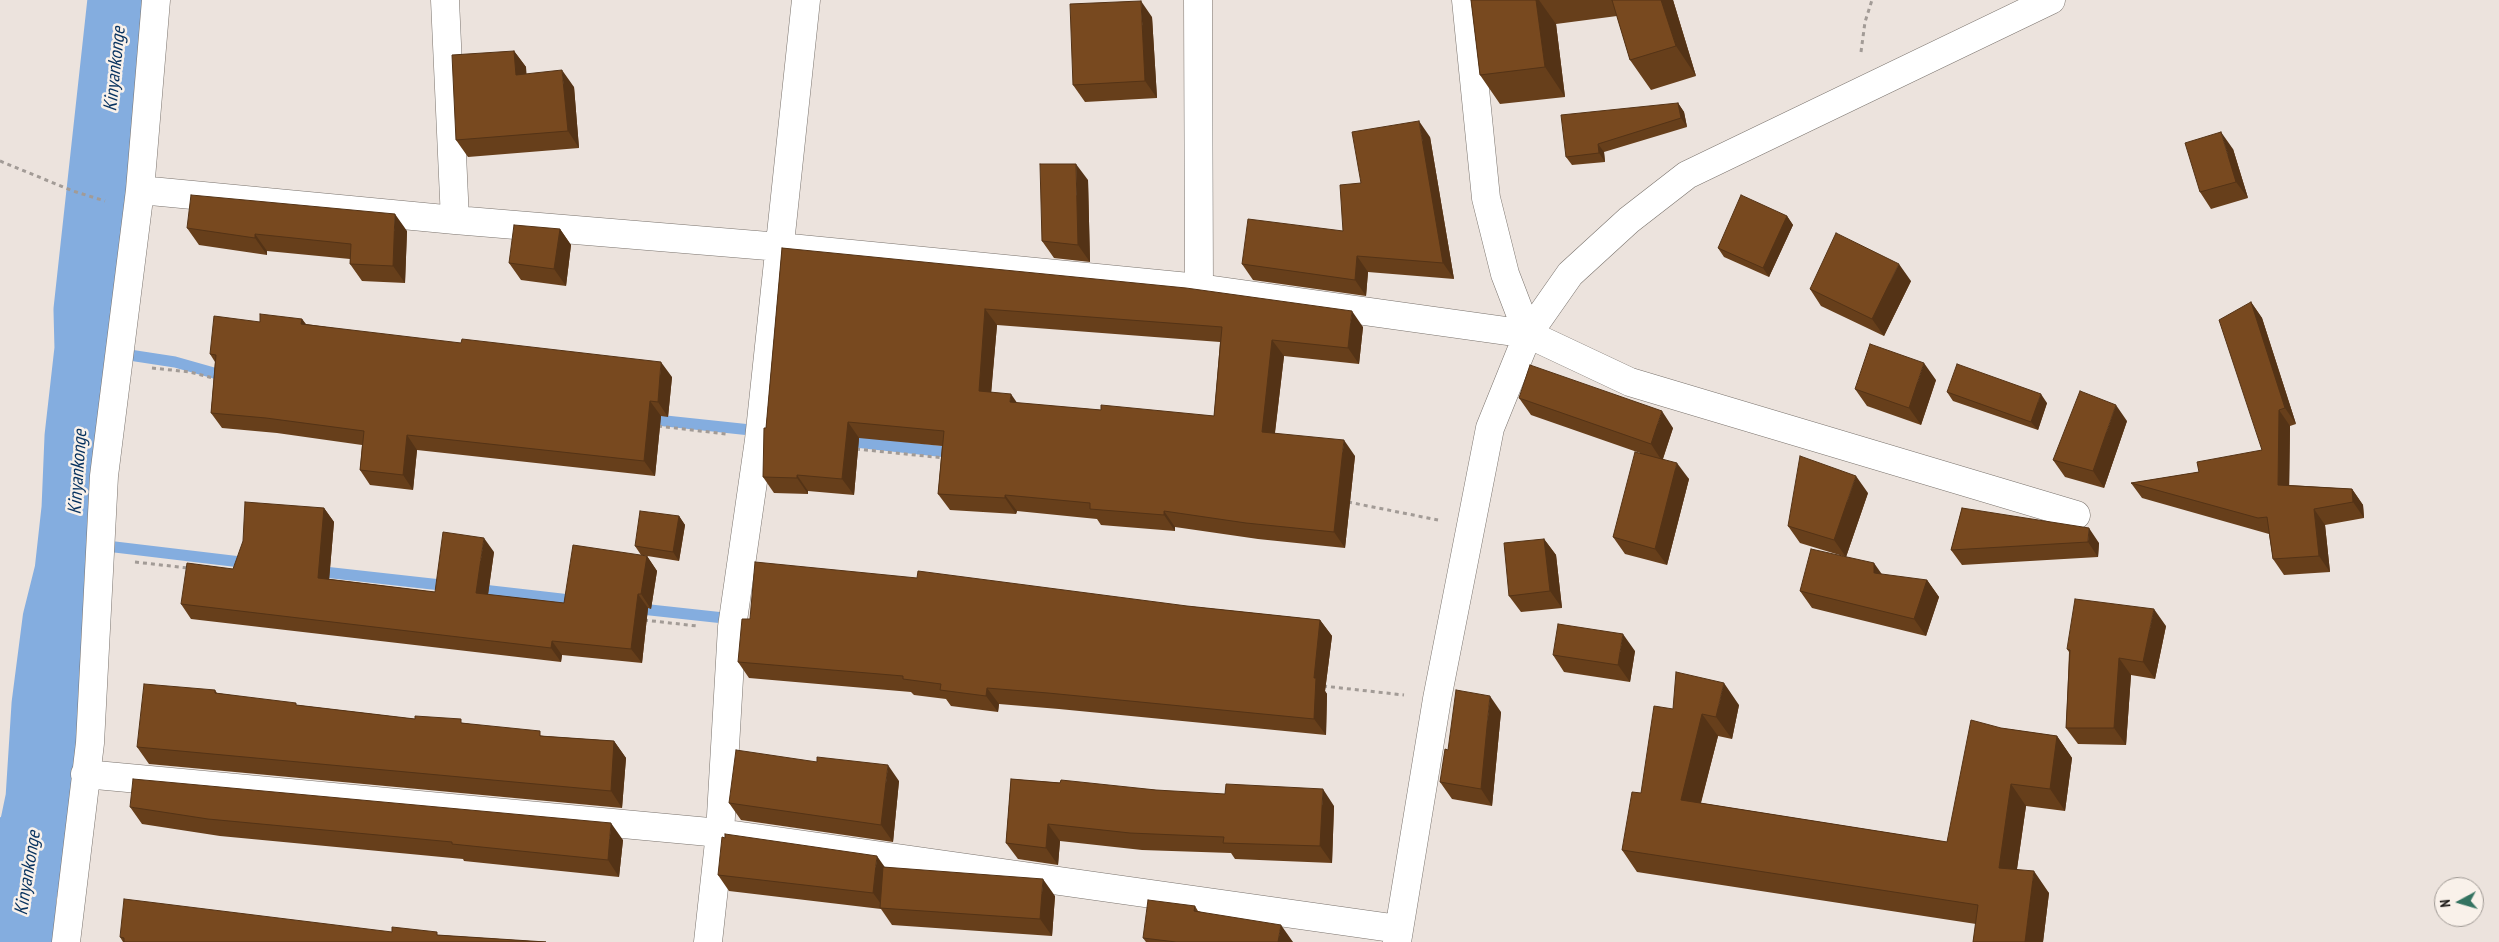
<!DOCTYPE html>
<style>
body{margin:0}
#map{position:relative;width:2499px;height:942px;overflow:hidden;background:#ece3dd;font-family:"PT Sans Narrow",sans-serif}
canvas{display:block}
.north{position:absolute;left:2434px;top:877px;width:50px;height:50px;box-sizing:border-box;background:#f9f1ea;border:1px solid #9f9994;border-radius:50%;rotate:264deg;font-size:14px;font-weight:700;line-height:20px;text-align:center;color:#191614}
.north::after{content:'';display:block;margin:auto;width:18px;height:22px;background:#347361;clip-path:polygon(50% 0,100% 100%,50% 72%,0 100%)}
</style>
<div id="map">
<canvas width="2499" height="942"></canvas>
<div class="north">N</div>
</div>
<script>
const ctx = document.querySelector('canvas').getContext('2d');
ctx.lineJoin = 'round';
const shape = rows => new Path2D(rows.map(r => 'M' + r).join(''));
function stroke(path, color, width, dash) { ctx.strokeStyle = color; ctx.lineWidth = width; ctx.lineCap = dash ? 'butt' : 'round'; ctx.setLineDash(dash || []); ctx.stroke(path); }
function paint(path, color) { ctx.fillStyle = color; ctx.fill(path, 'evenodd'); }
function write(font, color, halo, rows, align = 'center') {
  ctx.font = font + ' "PT Sans Narrow",sans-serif'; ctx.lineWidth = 5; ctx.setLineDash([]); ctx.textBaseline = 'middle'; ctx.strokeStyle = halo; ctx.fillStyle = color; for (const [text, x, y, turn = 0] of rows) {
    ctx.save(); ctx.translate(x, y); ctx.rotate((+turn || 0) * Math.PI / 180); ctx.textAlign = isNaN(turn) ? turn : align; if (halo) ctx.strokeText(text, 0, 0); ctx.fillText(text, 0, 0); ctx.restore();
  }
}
const stream = shape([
 [90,349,175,362,228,377],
 [647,419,760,431],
 [846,441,956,453],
 [73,542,249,563],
 [315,571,450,586],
 [474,589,579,601],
 [632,608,733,619],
 [0,824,41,799]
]);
const river = shape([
 [19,942,21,895,41,799,47,705,58,620,70,572,77,509,80,437,90,349,89,310,123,0]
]);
const path = shape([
 [1861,52,1865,22,1872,0],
 [0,161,73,191,105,201],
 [152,368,190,372,217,379],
 [658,426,726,434],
 [856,449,945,458],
 [1348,502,1438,520],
 [135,562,188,568],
 [644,620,697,626],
 [1323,686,1404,695]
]);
const street = shape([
 [445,0,455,220],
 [1198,0,1199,288],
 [140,190,455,220,780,247,1199,288,1528,334,1505,274,1486,198,1466,0],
 [1528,334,1630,382,2076,515],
 [85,774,720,833,1399,929],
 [66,942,90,743,104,476,140,190,156,0],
 [708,942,720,833,732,627,759,440,806,0],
 [1397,942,1437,699,1490,428,1528,334,1570,274,1629,220,1687,175,2051,0]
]);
const wall = shape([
 [1471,0,1673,0,1696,76,1651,90,1630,60,1617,16,1556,24,1565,97,1500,104,1480,75],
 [1152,17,1157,98,1085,102,1073,85],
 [514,51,526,67,526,74,574,87,579,148,468,157,456,140],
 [1678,103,1684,112,1687,127,1604,152,1605,162,1572,165,1566,157],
 [1430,137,1454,279,1368,272,1366,296,1253,280,1242,264,1343,231,1361,183],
 [2233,149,2248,198,2211,209,2200,192],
 [1088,180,1090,262,1054,258,1042,241],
 [1787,216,1793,225,1769,277,1724,257,1718,248],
 [187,228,407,231,405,283,362,281,350,264,350,259,267,251,267,255,199,245],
 [560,229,571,245,566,286,521,280,509,263],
 [782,248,1363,327,1359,364,1284,356,1275,433,1355,456,1345,548,1258,539,1175,527,1175,531,1101,525,1097,519,1017,511,1016,514,950,510,938,494,942,446,859,438,854,495,808,491,808,494,774,493,763,477,766,428],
 [997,325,1220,342,1214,416,1101,410,1017,403,991,392],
 [1911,281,1884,336,1821,306,1810,289],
 [2251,302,2262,318,2296,424,2290,426,2289,485,2352,489,2363,505,2364,518,2325,525,2330,572,2284,575,2273,559,2269,534,2142,498,2131,483,2199,472,2262,450],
 [302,319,306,324,672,377,668,417,661,416,655,476,417,450,413,490,370,485,360,470,362,445,277,433,222,428,211,413,215,362,210,354,260,322],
 [1936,380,1921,425,1867,406,1855,389],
 [1947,392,2047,403,2038,430,1953,401],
 [1519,398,1673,428,1663,459,1689,479,1667,565,1625,554,1613,537,1640,453,1531,415],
 [2127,421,2104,488,2065,477,2053,460],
 [1868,493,1846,557,1800,543,1788,526],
 [324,508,334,522,329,579,435,592,494,552,488,595,564,603,647,556,657,571,651,609,648,608,642,663,562,655,561,662,191,619,181,604],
 [1962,508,2099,543,2098,557,1962,565,1951,550],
 [679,516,685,525,679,561,641,555,635,546],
 [1544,539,1556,555,1562,608,1521,612,1509,596],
 [1927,580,1939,597,1926,636,1812,608,1800,591],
 [1187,606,1320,620,1332,636,1325,691,1327,694,1326,735,1059,709,999,704,998,712,951,706,946,699,914,695,911,692,749,678,738,662],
 [2166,626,2155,679,2131,675,2126,745,2078,744,2066,728,2069,652,2067,649],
 [1635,651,1630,682,1564,672,1553,655],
 [215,690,217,693,297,705,415,719,464,723,544,736,614,741,626,758,622,808,149,764,137,747],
 [1739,705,1732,739,1718,736,1701,803,1947,842,2001,728,2057,736,2072,758,2065,811,2026,806,2017,869,2049,893,2043,942,1973,942,1976,924,1637,872,1622,850,1641,793,1673,709],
 [1501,712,1492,806,1452,799,1440,782,1448,750],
 [1011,779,1156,790,1334,806,1332,863,1235,859,1231,853,1142,850,1060,841,1058,865,1018,859,1006,843],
 [899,781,893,842,741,820,729,803],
 [130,807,623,840,619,877,464,861,463,859,220,836,142,824],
 [885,867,1055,896,1052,936,892,925,881,909,729,891,718,875],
 [1195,906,1198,911,1293,942,1146,942,1143,938],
 [392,932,546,942,123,942,120,937]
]);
const shadedWall = shape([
 [1536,0,1539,0,1556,24,1565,97,1545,67],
 [1661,0,1673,0,1696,76,1676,46],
 [1141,1,1152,17,1157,98,1145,81],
 [514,51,526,67,528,92,516,75],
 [562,70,574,87,579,148,568,131],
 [1678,103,1684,112,1687,127,1681,118],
 [1419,121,1430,137,1454,279,1443,263],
 [2221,132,2233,149,2248,198,2236,182],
 [1598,144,1604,152,1605,162,1599,153],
 [1076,164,1088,180,1090,262,1078,245],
 [395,214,407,231,405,283,393,266],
 [1787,216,1793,225,1769,277,1763,268],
 [560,229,571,245,566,286,554,269],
 [255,234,267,251,267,255,255,238],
 [1357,256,1368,272,1366,296,1355,280],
 [1899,264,1911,281,1884,336,1872,319],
 [2251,302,2262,318,2296,424,2285,408],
 [985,309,997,325,990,407,979,391],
 [1352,311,1363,327,1359,364,1348,348],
 [302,319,312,334,301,324],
 [1272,340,1284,356,1273,448,1262,432],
 [661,362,672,377,668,417,658,402],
 [1924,363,1936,380,1921,425,1909,408],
 [1011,394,1022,410,1010,402],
 [2041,394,2047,403,2038,430,2031,422],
 [650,401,661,416,655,476,644,461],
 [2116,405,2127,421,2104,488,2093,471],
 [2279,410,2290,426,2289,501,2278,485],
 [1662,411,1673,428,1662,461,1651,444],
 [848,422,859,438,854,495,842,479],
 [407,435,417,450,413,490,403,475],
 [1344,440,1355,456,1345,548,1334,532],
 [1677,463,1689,479,1667,565,1655,549],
 [797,475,808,491,808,494,797,478],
 [1856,476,1868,493,1846,557,1834,540],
 [2352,489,2363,505,2364,518,2353,502],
 [1005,495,1017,511,1016,514,1005,498],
 [324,508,334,522,328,593,318,578],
 [2314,509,2325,525,2330,572,2319,556],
 [1164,511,1175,527,1175,531,1164,515],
 [679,516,685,525,679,561,673,552],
 [2089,528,2099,543,2098,557,2088,542],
 [484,538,494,552,486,608,476,593],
 [1544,539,1556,555,1562,608,1550,591],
 [647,556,657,571,651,609,641,594],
 [1874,563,1886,580,1874,573],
 [1927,580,1939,597,1926,636,1914,619],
 [638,594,648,608,642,663,631,649],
 [2154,609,2166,626,2155,679,2143,662],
 [1320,620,1332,636,1325,691,1327,694,1326,735,1314,719,1314,678],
 [1623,634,1635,651,1630,682,1618,665],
 [552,641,562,655,561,662,551,648],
 [2119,658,2131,675,2126,745,2114,728],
 [1724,683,1739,705,1732,739,1716,717],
 [987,688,999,704,998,712,986,696],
 [1490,696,1501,712,1492,806,1481,789],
 [1702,714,1718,736,1696,821,1681,800],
 [2057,736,2072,758,2065,811,2050,789],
 [614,741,626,758,622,808,611,791],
 [888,765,899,781,893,842,881,825],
 [2011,784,2026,806,2014,889,1999,868],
 [1323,789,1334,806,1332,863,1320,846],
 [611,823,623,840,619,877,608,860],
 [1048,824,1060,841,1058,865,1046,848],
 [877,856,889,873,884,908,873,893],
 [2034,871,2049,893,2043,942,2025,942],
 [1043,879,1055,896,1052,936,1040,919],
 [1281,925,1293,942,1278,942]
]);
const building = shape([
 [1471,0,1536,0,1545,67,1480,75,1471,0],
 [1612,0,1661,0,1676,46,1630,60,1612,0],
 [1141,1,1145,81,1073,85,1070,4,1141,1],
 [514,51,516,75,562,70,568,131,456,140,452,55,514,51],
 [1678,103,1681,118,1598,144,1599,153,1566,157,1561,115,1678,103],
 [1419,121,1443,263,1357,256,1355,280,1242,264,1248,219,1343,231,1340,185,1361,183,1352,132,1419,121],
 [2221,132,2236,182,2200,192,2185,143,2221,132],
 [1040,164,1076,164,1078,245,1042,241,1040,164],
 [191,195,395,214,393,266,350,264,351,244,255,234,255,238,187,228,191,195],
 [1741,195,1787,216,1763,268,1718,248,1741,195],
 [514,225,560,229,554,269,509,263,514,225],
 [1836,233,1899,264,1872,319,1810,289,1836,233],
 [782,248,1186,288,1352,311,1348,348,1272,340,1262,432,1344,440,1334,532,1246,523,1164,511,1164,515,1090,509,1090,503,1005,495,1005,498,938,494,944,431,848,422,842,479,797,475,797,478,763,477,764,428,766,428,782,248],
 [985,309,1222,327,1214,416,1101,405,1101,410,1010,402,1011,394,979,391,985,309],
 [2251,302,2285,408,2279,410,2278,485,2352,489,2353,502,2314,509,2319,556,2273,559,2267,517,2258,518,2131,483,2199,472,2197,462,2262,450,2219,320,2251,302],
 [260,314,302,319,301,324,461,343,462,339,661,362,658,402,650,401,644,461,407,435,403,475,360,470,364,431,266,418,211,413,216,355,210,354,214,316,260,322,260,314],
 [1870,344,1924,363,1909,408,1855,389,1870,344],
 [1957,364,2041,394,2031,422,1947,392,1957,364],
 [1530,365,1662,411,1651,444,1519,398,1530,365],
 [2080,391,2116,405,2093,471,2053,460,2080,391],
 [1635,452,1677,463,1655,549,1613,537,1635,452],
 [1800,456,1856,476,1834,540,1788,526,1800,456],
 [245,502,324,508,318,578,435,592,443,532,484,538,476,593,564,603,573,545,647,556,641,594,638,594,631,649,552,641,551,648,181,604,187,563,233,569,243,541,245,502],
 [1962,508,2089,528,2088,542,1951,550,1962,508],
 [640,511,679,516,673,552,635,546,640,511],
 [1544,539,1550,591,1509,596,1504,543,1544,539],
 [1811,549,1874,563,1874,573,1927,580,1914,619,1800,591,1811,549],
 [755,562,917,578,918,571,1187,606,1320,620,1314,678,1316,678,1314,719,1048,693,987,688,986,696,940,690,941,684,903,679,903,676,738,662,742,619,750,619,755,562],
 [2075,599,2154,609,2143,662,2119,658,2114,728,2066,728,2070,650,2067,649,2075,599],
 [1558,624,1623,634,1618,665,1553,655,1558,624],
 [1676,672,1724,683,1716,717,1702,714,1681,800,1947,842,1971,720,2001,728,2057,736,2050,789,2011,784,1999,868,2034,871,2025,942,1973,942,1978,905,1622,850,1632,792,1641,793,1654,706,1673,709,1676,672],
 [144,684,215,690,215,693,296,703,296,705,415,719,415,716,461,719,461,723,540,731,540,736,614,741,611,791,137,747,144,684],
 [1456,690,1490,696,1481,789,1440,782,1445,749,1448,750,1456,690],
 [736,750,817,762,817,757,888,765,881,825,729,803,736,750],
 [133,779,611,823,608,860,452,844,452,842,208,819,130,807,133,779],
 [1011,779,1060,783,1061,780,1156,790,1225,794,1226,784,1323,789,1320,846,1223,843,1224,837,1130,833,1048,824,1046,848,1006,843,1011,779],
 [725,834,877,856,873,893,718,875,722,837,725,838,725,834],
 [883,867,1043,879,1040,919,880,908,883,867],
 [124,899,392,932,392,927,437,932,437,935,546,942,124,942,124,938,120,937,124,899],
 [1148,900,1195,906,1194,911,1281,925,1278,942,1176,942,1143,938,1148,900]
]);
const waterNames = [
 ["Kinyankonge",115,69,-84],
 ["Kinyankonge",78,472,-86],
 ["Kinyankonge",28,873,-81]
];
stroke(stream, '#84addf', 11);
stroke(river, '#84addf', 71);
stroke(street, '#7a736d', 29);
stroke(path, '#a29b96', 3, [4, 4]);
stroke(street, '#fff', 28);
paint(wall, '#673f1b');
paint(shadedWall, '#543316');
paint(building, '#78491f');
stroke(building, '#543316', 1);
write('italic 19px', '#06315e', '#f9f1ea', waterNames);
</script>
